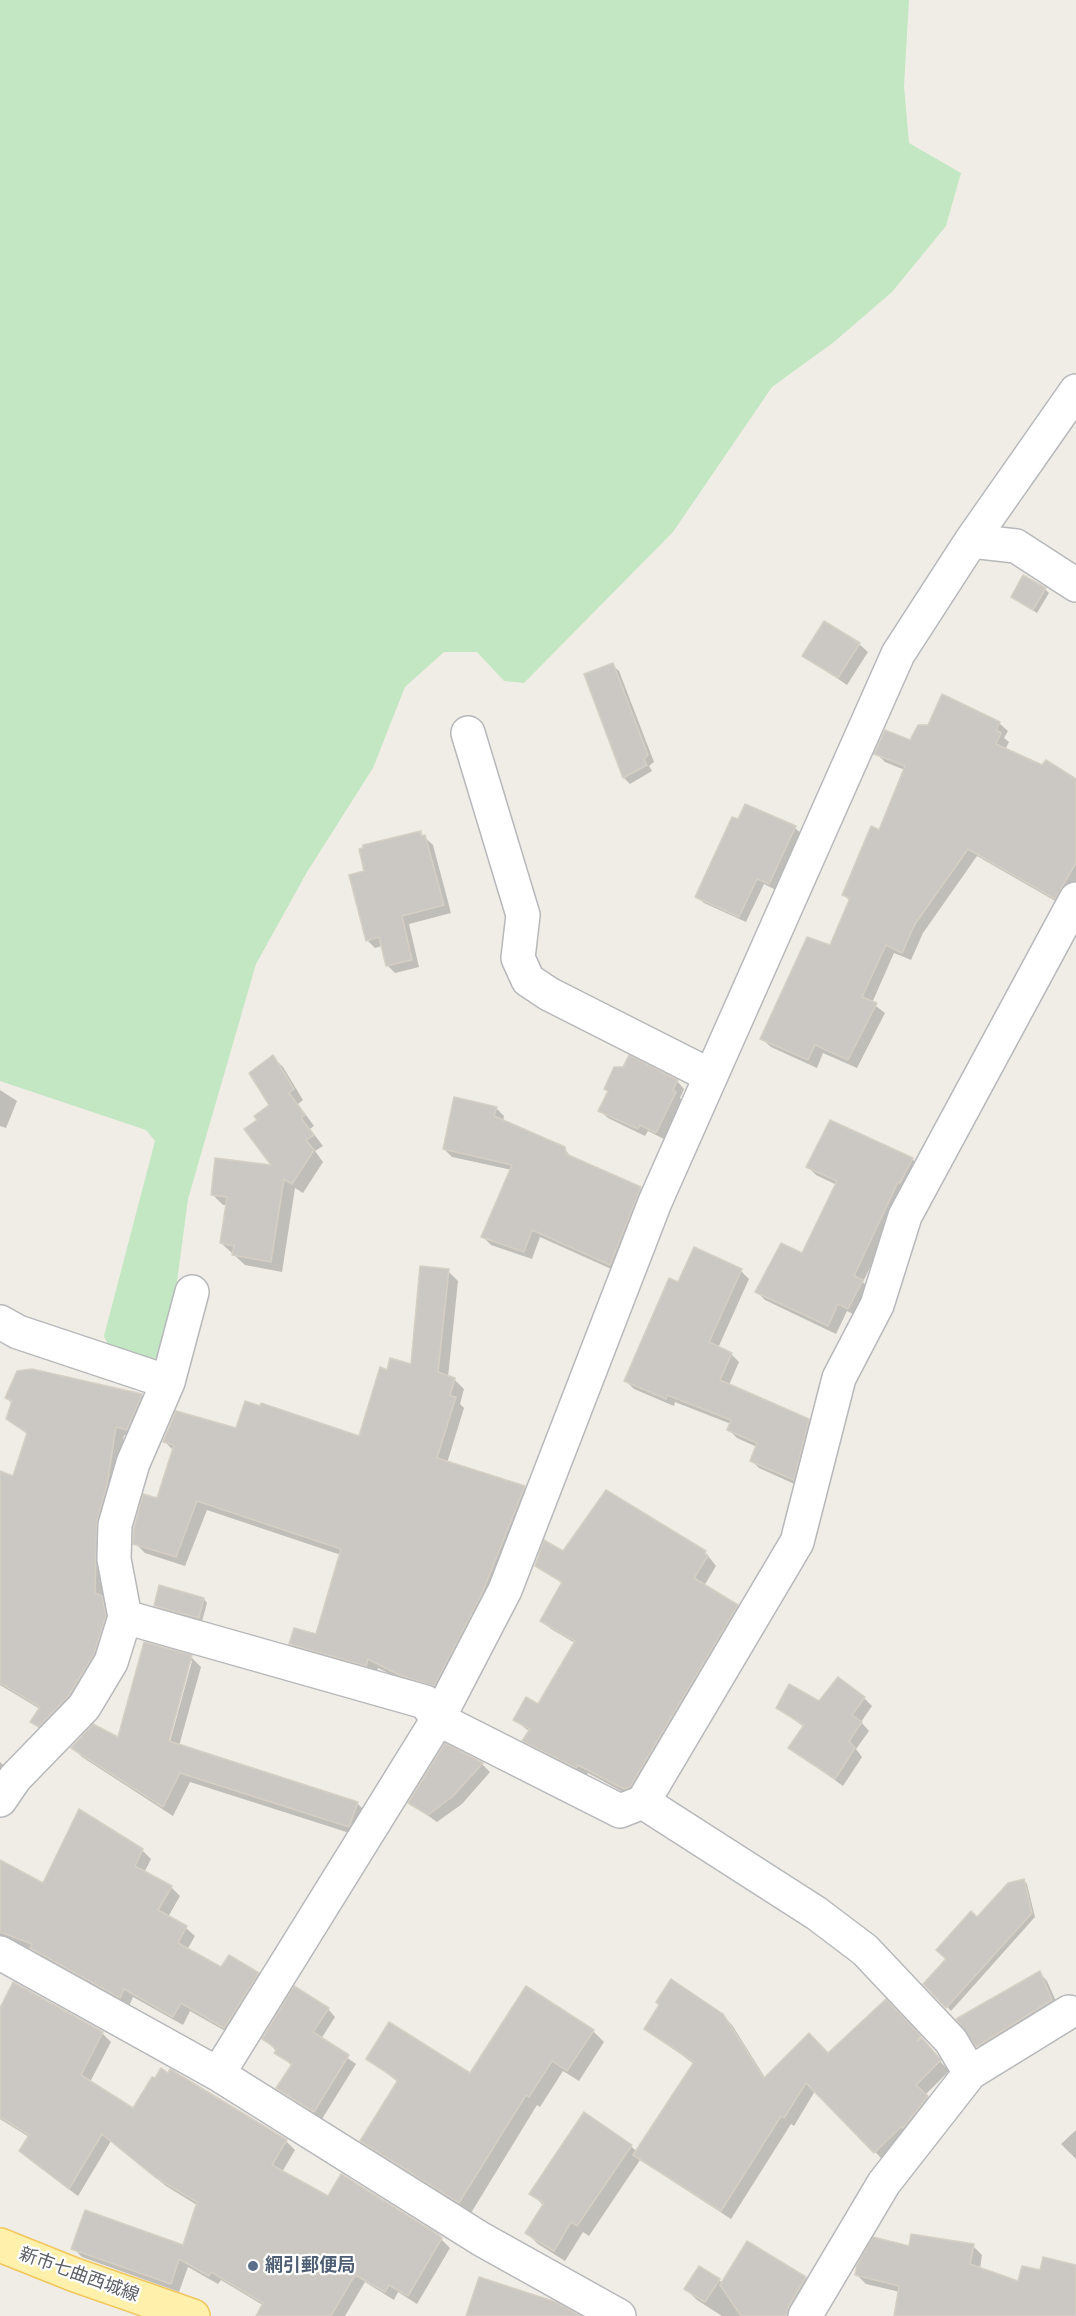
<!DOCTYPE html>
<meta charset="utf-8">
<style>
body{margin:0}
canvas{display:block;background:#f0ede6}
</style>
<canvas width="1076" height="2316"></canvas>
<script>
const ctx = document.querySelector('canvas').getContext('2d');
ctx.lineJoin = 'round';
function paint(path, color) { ctx.fillStyle = color; ctx.fill(path, 'evenodd'); }
const shape = rows => new Path2D(rows.map(r => 'M' + r).join(''));
function stroke(path, color, width, dash) { ctx.strokeStyle = color; ctx.lineWidth = width; ctx.lineCap = dash ? 'butt' : 'round'; ctx.setLineDash(dash || []); ctx.stroke(path); }
function write(font, color, halo, rows, align = 'center') {
  ctx.font = font + ' Manrope,"Noto Sans JP",sans-serif'; ctx.lineWidth = 4.5; ctx.setLineDash([]); ctx.textBaseline = 'middle'; ctx.strokeStyle = halo; ctx.fillStyle = color; for (const [text, x, y, turn = 0] of rows) {
    ctx.save(); ctx.translate(x, y); ctx.rotate((+turn || 0) * Math.PI / 180); ctx.textAlign = isNaN(turn) ? turn : align; if (halo) ctx.strokeText(text, 0, 0); ctx.fillText(text, 0, 0); ctx.restore();
  }
}
const green = shape([
 [0,0,909,0,904,86,909,143,961,173,946,226,892,292,834,342,772,387,673,532,524,683,504,681,477,652,444,652,405,687,373,768,307,872,256,964,188,1199,176,1289,160,1355,150,1362,111,1351,104,1336,155,1141,146,1130,0,1081]
]);
const shadow = shape([
 [1045,589,1049,593,1037,613,1012,597],
 [859,644,868,652,847,685,804,656],
 [612,665,619,671,654,762,649,766,652,771,630,784,624,778,586,675],
 [999,723,1008,731,1004,738,1009,742,1005,750,1076,780,1076,885,1064,906,977,856,923,933,911,960,894,953,872,1003,885,1013,857,1068,823,1053,817,1068,771,1047,762,1039,830,947,850,901,844,895,880,832,905,770,885,762,876,753,911,742],
 [795,828,802,834,776,890,764,884,746,922,704,903,697,897],
 [420,833,433,845,451,913,409,924,419,967,395,973,387,965,382,946,375,948,367,940],
 [273,1057,283,1067,303,1100,298,1104,314,1126,310,1129,323,1146,315,1151,323,1162,303,1193,295,1188,282,1272,245,1265,221,1243,227,1205,223,1205,212,1194,274,1167,259,1120,271,1105],
 [677,1081,684,1089,680,1098,682,1101,664,1139,648,1131,645,1136,608,1118,600,1111,609,1092,606,1089],
 [0,1090,17,1101,6,1128,0,1126],
 [496,1108,504,1116,503,1122,564,1148,571,1157,640,1189,648,1197,618,1272,540,1237,532,1259,491,1245,483,1237,512,1170,452,1157,444,1149],
 [912,1159,920,1167,907,1189,863,1282,870,1290,857,1316,847,1311,836,1334,765,1300,757,1292,802,1255,837,1185,816,1175,808,1167],
 [448,1271,458,1281,448,1377,454,1379,464,1389,460,1404,464,1408,447,1463,524,1487,534,1497,444,1695,410,1684,378,1668,376,1675,301,1653,291,1644,317,1636,341,1555,207,1510,185,1566,145,1553,135,1543,158,1500,174,1451,164,1441,237,1430,360,1438,388,1372,412,1366],
 [741,1271,749,1279,718,1348,731,1354,739,1362,729,1385,808,1420,816,1428,801,1487,759,1468,751,1460,757,1447,737,1438,729,1430,731,1424,675,1402,674,1406,634,1389,626,1381,678,1284],
 [32,1371,142,1395,150,1404,136,1438,124,1435,115,1495,104,1534,104,1600,110,1606,102,1663,41,1730,32,1721,40,1709,0,1685,0,1481,14,1478,28,1435,8,1418,12,1404,7,1398],
 [705,1552,716,1566,704,1586,737,1606,746,1615,634,1798,588,1773,586,1776,533,1749,524,1740,530,1732,515,1720,538,1706,575,1643,551,1629,542,1621,563,1584,536,1565,563,1553],
 [204,1599,207,1603,202,1621,159,1609,155,1605],
 [191,1657,201,1667,179,1746,357,1803,367,1813,359,1836,190,1782,173,1816,82,1757,73,1748,119,1740],
 [189,1661,192,1661,168,1749,165,1748],
 [864,1698,872,1706,861,1722,869,1731,856,1749,862,1757,843,1786,790,1748,804,1727,778,1708],
 [0,1762,12,1773,0,1790],
 [482,1764,490,1772,462,1804,437,1822,410,1803],
 [142,1850,151,1859,144,1873,171,1887,180,1896,168,1917,186,1928,195,1936,187,1950,222,1969,258,1974,266,1983,234,2036,190,2011,183,2025,133,1997,129,2006,41,1957,33,1950,0,1937,0,1861,44,1885],
 [1024,1880,1027,1884,1035,1917,951,2011,925,1984,977,1919],
 [1040,1973,1047,1981,1059,2008,985,2054,958,2019],
 [886,2001,949,2071,925,2095,936,2106,884,2161,815,2091,794,2126,791,2124,731,2219,640,2160,589,2236,583,2232,565,2261,538,2244,527,2233,544,2206,531,2193,631,2146,637,2152,694,2064,646,2029,722,2015,732,2025,766,2079,828,2055],
 [328,2009,335,2017,321,2039,356,2064,322,2119,278,2088,292,2066,264,2039],
 [0,2011,102,2033,111,2042,90,2082,133,2110,286,2141,295,2150,282,2172,329,2198,441,2239,450,2248,417,2304,398,2292,394,2300,365,2282,345,2316,281,2316,221,2280,218,2284,188,2267,179,2292,82,2257,73,2248,184,2247,197,2205,166,2186,111,2141,78,2196,30,2160,21,2151,29,2137,0,2119],
 [593,2031,604,2042,579,2081,563,2071,540,2107,537,2105,471,2213,374,2152,362,2141,398,2082,368,2059,470,2075],
 [1076,2130,1076,2159,1061,2144],
 [747,2243,805,2278,817,2289,801,2316,722,2316,697,2300,686,2289,700,2268,723,2283],
 [973,2246,982,2255,980,2269,1019,2283,1041,2272,1076,2266,1076,2316,895,2316,900,2292,866,2284,856,2274,910,2248]
]);
const building = shape([
 [1023,575,1046,588,1033,610,1011,597,1023,575],
 [824,621,860,643,838,678,802,656,824,621],
 [613,663,648,755,644,759,647,765,623,778,584,674,613,663],
 [942,694,1000,722,996,730,1001,733,996,744,1042,765,1046,760,1076,779,1076,863,1055,899,968,849,915,924,902,953,886,945,862,997,877,1003,848,1060,815,1045,808,1060,760,1039,807,937,830,945,850,898,842,895,871,826,879,830,905,766,874,754,885,730,910,740,918,725,928,725,942,694],
 [745,804,796,826,769,884,757,879,739,917,695,897,732,817,738,819,745,804],
 [421,831,421,836,425,835,444,905,402,916,412,960,386,966,379,937,366,941,349,875,364,871,359,849,363,848,363,845,421,831],
 [273,1055,294,1089,289,1093,305,1115,301,1118,314,1135,306,1140,314,1150,292,1184,284,1179,271,1262,232,1255,234,1246,220,1243,227,1197,211,1195,215,1158,271,1165,244,1129,257,1120,254,1116,269,1105,249,1073,273,1055],
 [629,1055,678,1080,673,1090,676,1092,656,1133,640,1125,638,1129,598,1111,608,1091,604,1089,614,1067,623,1067,629,1055],
 [454,1097,497,1107,494,1116,565,1147,566,1154,641,1187,610,1265,532,1230,524,1252,481,1237,512,1165,443,1149,454,1097],
 [830,1120,913,1158,900,1183,898,1182,854,1276,863,1280,848,1309,838,1304,828,1326,755,1292,781,1243,802,1253,837,1181,806,1167,830,1120],
 [694,1247,742,1269,709,1342,732,1353,720,1380,809,1419,794,1480,750,1461,757,1443,727,1430,731,1420,667,1395,666,1399,624,1381,669,1278,678,1282,694,1247],
 [420,1266,449,1269,438,1372,455,1378,450,1396,456,1397,437,1458,525,1486,481,1596,434,1686,399,1675,368,1659,366,1666,289,1644,294,1628,316,1634,341,1549,197,1501,176,1557,133,1544,134,1528,143,1494,157,1498,174,1445,163,1442,176,1411,236,1428,245,1401,260,1406,261,1403,359,1436,380,1367,387,1370,390,1358,411,1364,420,1266],
 [32,1369,142,1394,127,1430,116,1427,107,1485,97,1520,95,1593,102,1596,106,1616,94,1654,69,1695,39,1727,30,1722,40,1707,0,1683,0,1471,13,1476,27,1433,6,1419,12,1401,5,1398,17,1371,32,1369],
 [606,1490,706,1551,705,1553,708,1556,694,1578,738,1605,630,1787,624,1789,578,1765,576,1768,522,1741,530,1729,513,1720,526,1697,538,1704,575,1641,540,1621,562,1582,535,1566,544,1540,563,1551,606,1490],
 [159,1585,204,1598,199,1618,154,1606,159,1585],
 [144,1642,192,1655,169,1741,358,1802,349,1827,180,1773,163,1807,71,1748,93,1724,118,1737,144,1642],
 [838,1677,865,1697,852,1715,862,1722,849,1741,855,1748,835,1779,788,1748,804,1725,776,1708,789,1684,819,1701,838,1677],
 [445,1743,483,1763,453,1796,428,1815,408,1803,445,1743],
 [79,1809,143,1849,135,1866,172,1886,158,1910,187,1926,178,1943,221,1967,229,1955,259,1973,224,2028,181,2003,173,2017,124,1989,120,1998,30,1948,32,1944,0,1932,0,1860,43,1883,79,1809],
 [1024,1879,1032,1913,946,2008,923,1984,946,1959,936,1950,971,1911,977,1917,1008,1883,1024,1879],
 [1040,1971,1052,2000,976,2047,956,2019,1040,1971],
 [671,1979,723,2014,764,2078,809,2033,828,2053,886,1999,921,2036,917,2041,922,2038,941,2060,916,2085,928,2096,903,2128,901,2127,874,2153,806,2083,784,2118,781,2116,721,2211,633,2155,694,2062,644,2029,659,2005,656,2002,671,1979],
 [13,1982,103,2032,81,2075,133,2108,152,2077,155,2078,161,2068,168,2073,170,2069,287,2140,272,2165,328,2196,341,2174,439,2235,442,2238,408,2296,389,2285,385,2292,355,2275,331,2316,256,2316,263,2303,211,2272,209,2276,179,2259,171,2284,71,2249,85,2210,183,2245,197,2202,155,2177,102,2134,69,2189,19,2151,29,2135,0,2117,0,2008,13,1982],
 [294,1986,329,2008,313,2032,349,2055,314,2112,276,2088,292,2064,274,2053,277,2049,262,2039,294,1986],
 [526,1986,594,2030,567,2071,552,2061,529,2097,526,2095,459,2203,360,2141,398,2080,366,2059,389,2022,470,2073,526,1986],
 [584,2112,632,2145,577,2226,571,2222,554,2251,525,2233,544,2203,529,2194,584,2112],
 [911,2234,974,2244,970,2264,1018,2281,1022,2266,1040,2270,1043,2257,1076,2265,1076,2316,894,2316,899,2286,855,2275,857,2265,873,2237,909,2246,911,2234],
 [747,2241,806,2277,789,2306,786,2316,741,2316,720,2285,747,2241],
 [699,2266,720,2279,705,2302,684,2289,699,2266],
 [479,2277,556,2302,581,2316,466,2316,479,2277]
]);
const minor = shape([
 [971,541,1016,546,1076,585],
 [468,733,523,915,518,958,528,980,549,994,711,1076],
 [0,1322,18,1332,168,1382],
 [125,1617,425,1702,438,1719,620,1811,643,1802,797,1542,839,1378,877,1305,905,1216,1076,899],
 [0,1800,15,1778,84,1707,111,1662,125,1617,114,1559,115,1525,133,1463,168,1382,192,1292],
 [643,1802,816,1913,865,1950,951,2041,970,2073],
 [0,1953,218,2074,481,2239,619,2316],
 [218,2074,438,1719,505,1590,655,1202,898,654,971,541,1076,391],
 [805,2316,884,2183,970,2073,1069,2012]
]);
const major = shape([
 [0,2245,75,2275,193,2316]
]);
const markers = [
 [253,2266,6,"#5c6f8a"]
];
const serviceNames = [
 ["網引郵便局",265,2266]
];
const streetNames = [
 ["新市七曲西城線",79,2275,20]
];
paint(green, '#c3e7c2');
paint(shadow, '#0003');
paint(building, '#cbc8c3');
stroke(building, '#d5cfc4', 1.5);
stroke(minor, '#b6b8bc', 36);
stroke(major, '#f2c65d', 36);
stroke(minor, '#fff', 33);
stroke(major, '#fff0ab', 33);
for (const [x, y, r, color] of markers) { const dot = new Path2D(); dot.arc(x, y, r, 0, 2 * Math.PI); ctx.fillStyle = color; ctx.fill(dot); stroke(dot, '#fff', 2); }
write('bold 18px', '#4e5e75', '#fff', serviceNames, 'left');
write('18px', '#5d6166', '#fff', streetNames);
</script>
